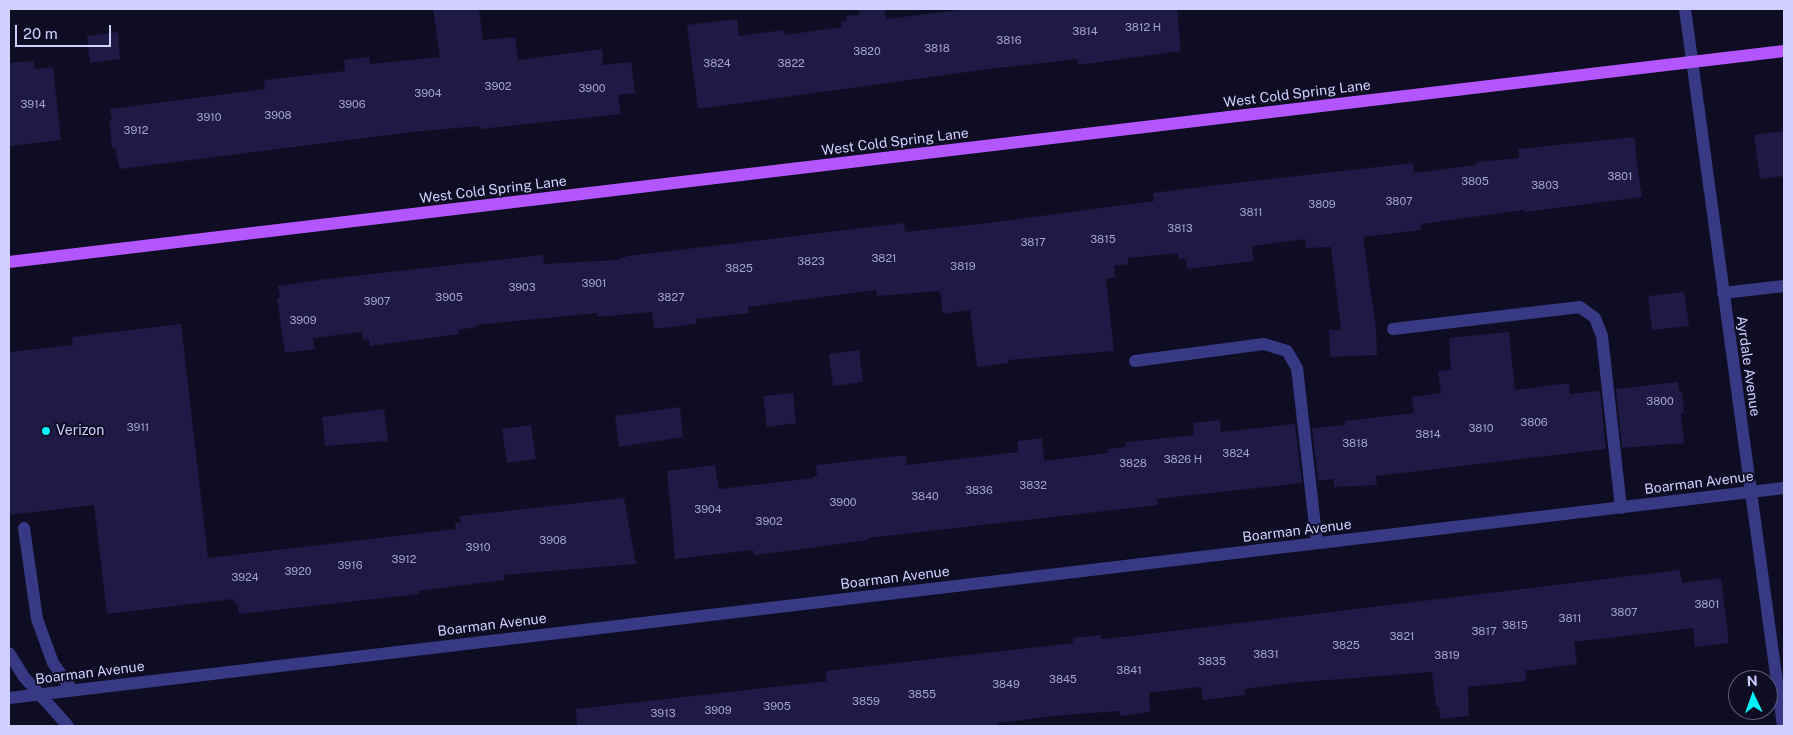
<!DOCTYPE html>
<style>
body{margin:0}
#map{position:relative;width:1793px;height:735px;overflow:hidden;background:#0f0d23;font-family:"Public Sans",sans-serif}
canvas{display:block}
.frame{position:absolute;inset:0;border:10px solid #d1cfff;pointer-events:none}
.north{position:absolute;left:1728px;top:670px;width:50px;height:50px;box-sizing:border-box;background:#0f0d23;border:1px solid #5d5b7b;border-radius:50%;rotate:357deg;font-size:14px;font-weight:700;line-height:20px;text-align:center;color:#d1cfff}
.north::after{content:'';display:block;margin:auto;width:18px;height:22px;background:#00f2fa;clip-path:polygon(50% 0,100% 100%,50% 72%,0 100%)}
.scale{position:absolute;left:15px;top:25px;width:96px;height:22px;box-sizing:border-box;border:2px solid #d1cfff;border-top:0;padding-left:6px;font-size:15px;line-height:18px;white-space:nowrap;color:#d1cfff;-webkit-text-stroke:4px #0f0d23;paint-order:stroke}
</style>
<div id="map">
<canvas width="1793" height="735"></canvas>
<div class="frame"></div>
<div class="north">N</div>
<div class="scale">20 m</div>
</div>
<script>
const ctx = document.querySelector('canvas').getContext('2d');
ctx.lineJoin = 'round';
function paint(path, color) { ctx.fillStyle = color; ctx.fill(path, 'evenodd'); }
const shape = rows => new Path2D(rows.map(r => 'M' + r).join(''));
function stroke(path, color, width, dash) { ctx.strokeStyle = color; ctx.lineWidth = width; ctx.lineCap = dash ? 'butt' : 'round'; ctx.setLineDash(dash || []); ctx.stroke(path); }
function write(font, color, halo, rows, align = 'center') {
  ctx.font = font + ' "Public Sans",sans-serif'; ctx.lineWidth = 4; ctx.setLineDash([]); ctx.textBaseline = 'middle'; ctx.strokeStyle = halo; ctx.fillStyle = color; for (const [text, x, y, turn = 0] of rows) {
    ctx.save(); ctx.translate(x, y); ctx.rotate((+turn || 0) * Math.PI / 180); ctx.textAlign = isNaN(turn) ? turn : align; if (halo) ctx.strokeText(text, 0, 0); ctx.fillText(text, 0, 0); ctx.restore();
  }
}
const building = shape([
 [433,9,479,9,483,40,515,37,518,60,602,49,603,65,631,62,635,93,618,95,621,114,480,129,479,126,412,132,120,169,115,148,112,148,109,120,112,120,110,109,265,89,264,80,345,71,344,60,369,57,370,64,440,57],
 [859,9,885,9,886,19,967,9,1177,9,1181,51,1078,65,1078,59,989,69,698,109,687,25,737,19,739,36,784,30,785,35,842,27,841,22,847,21,846,16,859,15],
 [118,32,120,59,90,63,87,36],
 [34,61,35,69,53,67,61,140,9,146,9,63],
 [1784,131,1784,176,1760,179,1754,135],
 [1635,137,1637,166,1642,197,1525,212,1524,210,1421,224,1421,230,1363,237,1376,328,1377,355,1330,357,1329,330,1341,330,1331,247,1306,248,1305,239,1252,246,1254,261,1187,269,1186,259,1179,259,1178,253,1128,258,1128,264,1114,266,1115,277,1106,279,1114,351,1008,360,1008,363,977,367,970,310,943,314,940,291,877,296,876,290,799,300,748,307,749,313,696,319,696,324,654,329,652,312,598,317,597,313,476,325,477,327,458,330,459,334,370,346,369,339,363,340,362,332,313,338,315,349,285,353,277,298,280,297,278,286,326,279,543,255,544,264,616,260,628,256,904,223,905,232,980,224,1154,201,1153,193,1225,184,1413,163,1414,173,1476,165,1476,162,1519,158,1518,149],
 [1684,292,1689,326,1652,330,1648,296],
 [181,324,208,558,456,529,455,523,461,523,460,516,624,498,636,564,504,575,504,580,418,591,419,594,239,614,237,603,234,603,233,599,107,614,94,505,9,515,9,352,73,345,72,337],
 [1509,332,1515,390,1569,383,1570,394,1600,391,1606,449,1376,476,1377,485,1334,487,1334,479,1318,481,1312,428,1345,425,1345,421,1414,413,1412,397,1441,393,1438,371,1451,370,1449,338],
 [859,350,863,382,833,386,829,354],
 [1678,382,1679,391,1682,391,1684,413,1681,414,1684,443,1622,448,1616,389],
 [793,393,796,423,767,427,763,396],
 [680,407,683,437,619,447,615,416],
 [384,409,388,441,325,446,322,417],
 [1220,420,1221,432,1295,424,1302,483,1157,499,1158,505,868,538,868,540,795,550,754,555,753,550,675,559,667,471,715,465,719,489,814,478,814,476,817,476,816,465,906,455,907,465,1018,452,1018,441,1042,438,1044,461,1108,453,1108,449,1126,447,1126,442,1194,435,1193,423],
 [531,425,536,459,507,463,502,429],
 [1680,570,1682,583,1721,578,1729,643,1695,647,1693,628,1574,642,1577,664,1525,671,1526,681,1468,687,1469,716,1440,719,1439,706,1436,707,1432,672,1289,683,1245,689,1245,695,1203,700,1201,687,1174,690,1149,693,1150,712,1120,716,1119,711,1054,716,997,723,998,726,577,726,576,709,827,681,826,671,1073,643,1073,638,1101,635,1101,639,1131,636]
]);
const minor = shape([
 [1685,9,1783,726],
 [1723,293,1784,286],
 [1393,329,1580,307,1595,318,1602,336,1621,508],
 [1135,361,1264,344,1287,351,1297,368,1317,543],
 [24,528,37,619,53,663,72,690],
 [9,653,24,677,68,726],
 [9,698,1784,488]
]);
const major = shape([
 [9,262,1784,51]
]);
const markers = [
 [46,431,5,"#00f2fa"]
];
const numberNames = [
 ["3812 H",1143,28],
 ["3814",1085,32],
 ["3816",1009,41],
 ["3818",937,49],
 ["3820",867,52],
 ["3824",717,64],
 ["3822",791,64],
 ["3902",498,87],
 ["3900",592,89],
 ["3904",428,94],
 ["3914",33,105],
 ["3906",352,105],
 ["3908",278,116],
 ["3910",209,118],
 ["3912",136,131],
 ["3801",1620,177],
 ["3805",1475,182],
 ["3803",1545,186],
 ["3807",1399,202],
 ["3809",1322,205],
 ["3811",1251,213],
 ["3813",1180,229],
 ["3815",1103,240],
 ["3817",1033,243],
 ["3821",884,259],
 ["3823",811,262],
 ["3819",963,267],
 ["3825",739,269],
 ["3901",594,284],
 ["3903",522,288],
 ["3905",449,298],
 ["3827",671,298],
 ["3907",377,302],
 ["3909",303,321],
 ["3800",1660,402],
 ["3806",1534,423],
 ["3911",138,428],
 ["3810",1481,429],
 ["3814",1428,435],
 ["3818",1355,444],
 ["3824",1236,454],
 ["3826 H",1183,460],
 ["3828",1133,464],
 ["3832",1033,486],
 ["3836",979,491],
 ["3840",925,497],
 ["3900",843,503],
 ["3904",708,510],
 ["3902",769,522],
 ["3908",553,541],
 ["3910",478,548],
 ["3912",404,560],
 ["3916",350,566],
 ["3920",298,572],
 ["3924",245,578],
 ["3801",1707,605],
 ["3807",1624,613],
 ["3811",1570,619],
 ["3815",1515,626],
 ["3817",1484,632],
 ["3821",1402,637],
 ["3825",1346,646],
 ["3831",1266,655],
 ["3819",1447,656],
 ["3835",1212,662],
 ["3841",1129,671],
 ["3845",1063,680],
 ["3849",1006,685],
 ["3855",922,695],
 ["3859",866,702],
 ["3905",777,707],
 ["3909",718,711],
 ["3913",663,714]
];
const streetNames = [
 ["West Cold Spring Lane",1297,94,-7],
 ["West Cold Spring Lane",895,142,-7],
 ["West Cold Spring Lane",493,190,-7],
 ["Ayrdale Avenue",1748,366,82],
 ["Boarman Avenue",1699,483,-7],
 ["Boarman Avenue",1297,531,-7],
 ["Boarman Avenue",895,578,-7],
 ["Boarman Avenue",492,625,-7],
 ["Boarman Avenue",90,673,-7]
];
const poiNames = [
 ["Verizon",56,431]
];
paint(building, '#1f1945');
stroke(minor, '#373984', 12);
stroke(major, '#b456ff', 12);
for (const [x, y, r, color] of markers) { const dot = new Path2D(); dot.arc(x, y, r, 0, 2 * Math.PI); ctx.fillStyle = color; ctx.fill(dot); stroke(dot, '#0f0d23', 2); }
write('11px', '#a4a2d0', null, numberNames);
write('14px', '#d1cfff', '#0f0d23', streetNames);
write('14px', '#d1cfff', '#0f0d23', poiNames, 'left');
</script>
